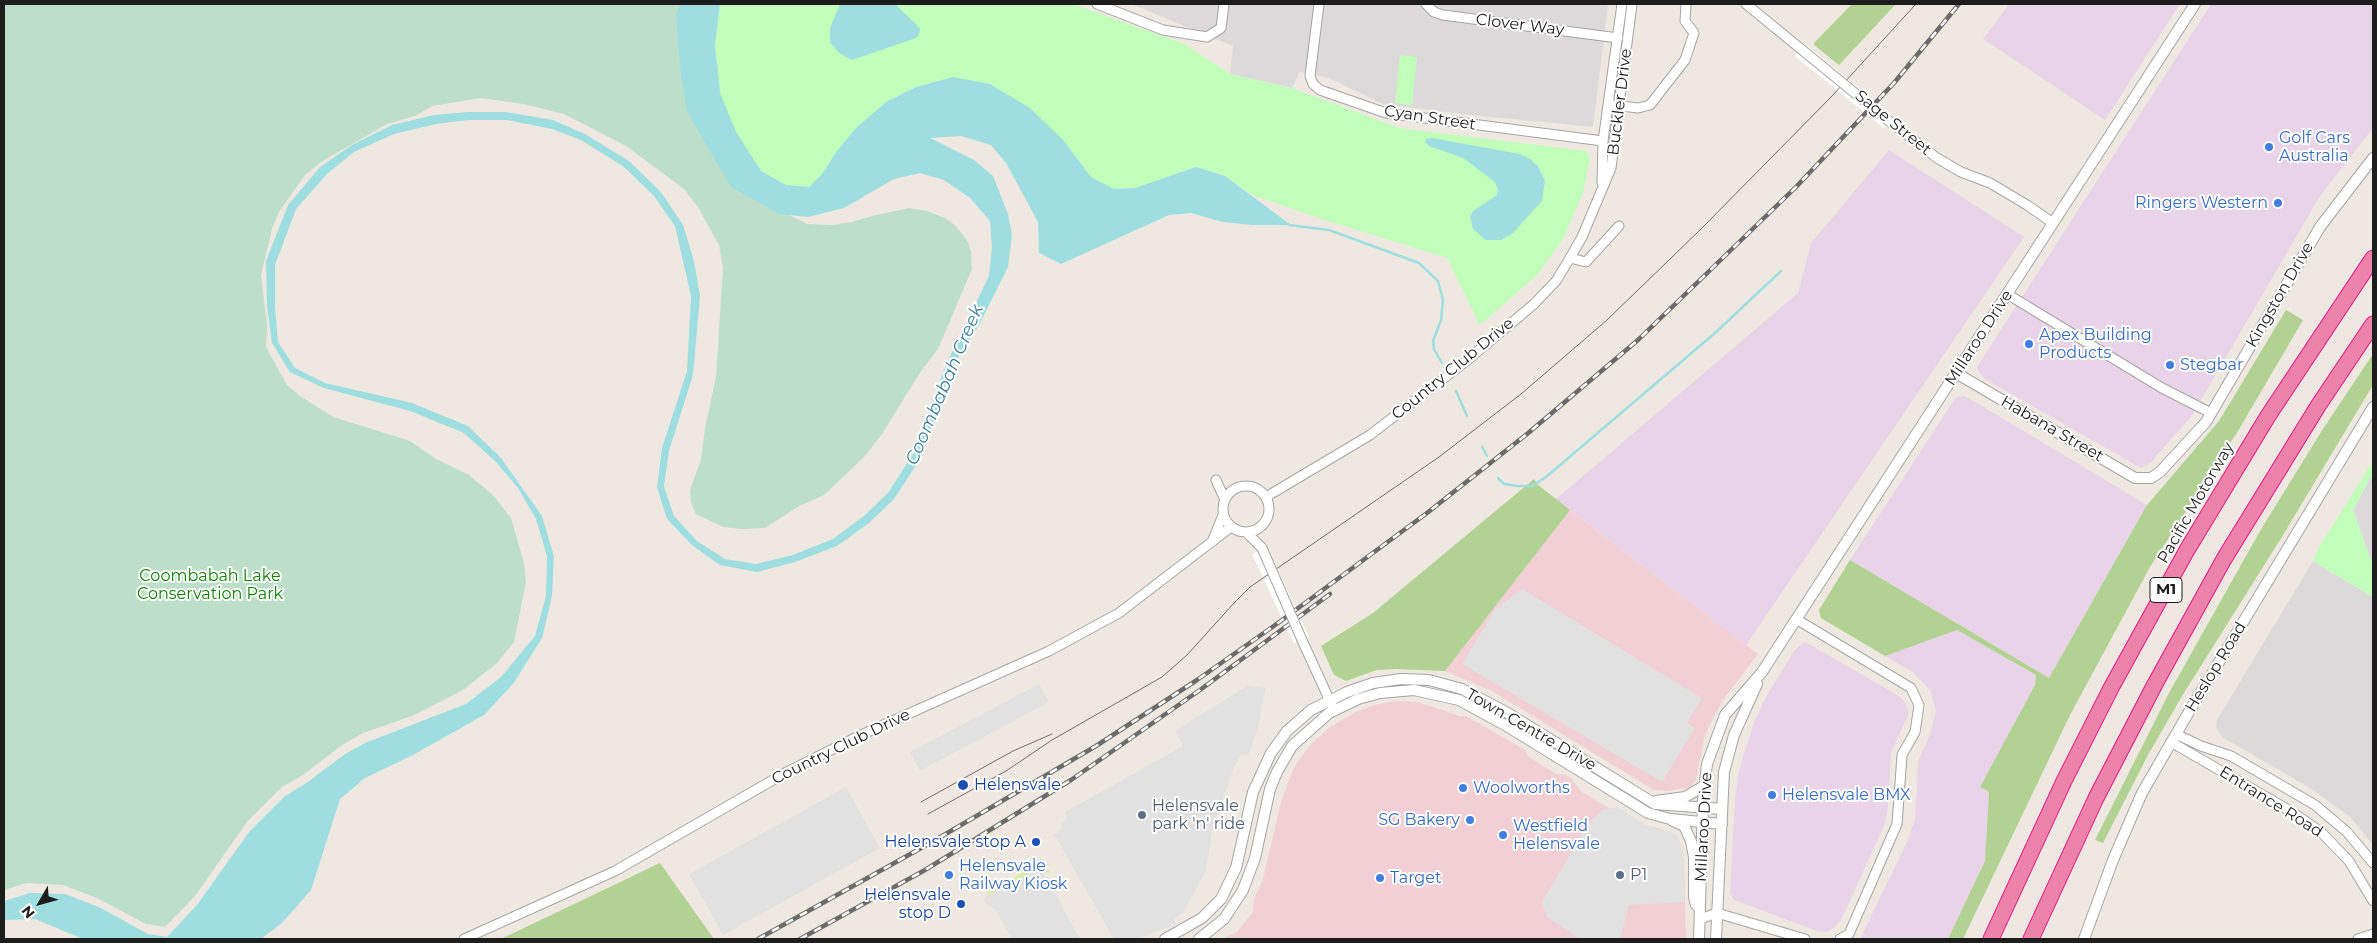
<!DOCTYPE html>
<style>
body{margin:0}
#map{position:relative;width:2377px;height:943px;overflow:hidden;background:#efe8e1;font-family:Montserrat,sans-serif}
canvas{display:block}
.frame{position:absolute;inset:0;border:5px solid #1d1d1d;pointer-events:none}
.north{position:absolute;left:15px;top:878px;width:50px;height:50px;-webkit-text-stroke:4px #fff;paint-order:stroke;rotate:232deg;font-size:14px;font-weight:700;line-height:20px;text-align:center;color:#1d1d1d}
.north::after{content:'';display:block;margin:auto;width:18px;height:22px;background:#1d1d1d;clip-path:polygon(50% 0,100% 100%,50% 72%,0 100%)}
</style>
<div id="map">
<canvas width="2377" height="943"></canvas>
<div class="frame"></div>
<div class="north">N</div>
</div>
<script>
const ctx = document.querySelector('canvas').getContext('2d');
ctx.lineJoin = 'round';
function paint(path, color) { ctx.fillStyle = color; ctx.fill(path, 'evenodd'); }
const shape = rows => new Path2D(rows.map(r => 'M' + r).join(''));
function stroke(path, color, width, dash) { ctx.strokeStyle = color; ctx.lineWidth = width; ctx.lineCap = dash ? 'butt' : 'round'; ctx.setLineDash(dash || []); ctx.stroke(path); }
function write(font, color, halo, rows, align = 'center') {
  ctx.font = font + ' Montserrat,sans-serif'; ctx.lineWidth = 4; ctx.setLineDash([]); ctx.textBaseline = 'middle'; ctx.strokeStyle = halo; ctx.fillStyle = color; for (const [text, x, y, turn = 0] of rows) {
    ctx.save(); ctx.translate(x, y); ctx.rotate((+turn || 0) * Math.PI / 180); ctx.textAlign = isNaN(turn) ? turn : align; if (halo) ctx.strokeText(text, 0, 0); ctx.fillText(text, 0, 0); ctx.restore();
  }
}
const residential = shape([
 [1131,4,1608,4,1593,127,1462,114,1383,104,1329,78,1300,72,1292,88,1230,74,1233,46],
 [2373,473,2373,566,2353,510],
 [2313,561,2373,597,2373,845,2350,817,2310,788,2222,737,2216,727,2217,720]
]);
const commercial = shape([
 [1570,510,1758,654,1723,700,1710,724,1704,739,1696,780,1690,787,1667,791,1654,790,1492,691,1445,671],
 [1395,701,1418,702,1460,716,1466,716,1525,750,1529,757,1556,774,1564,774,1571,778,1582,792,1609,808,1618,808,1646,825,1674,833,1678,837,1684,856,1686,939,1222,939,1237,932,1253,912,1254,899,1263,879,1281,802,1294,767,1310,745,1330,727,1354,713,1374,705]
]);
const industrial = shape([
 [2009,4,2180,4,2105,120,1983,39],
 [2211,4,2373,4,2373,128,2320,196,2191,417,2156,456,2152,462,2141,468,1985,379,1980,374,1977,367],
 [1889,150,2024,237,1746,645,1556,499,1798,293,1811,243],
 [1965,396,2147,505,2049,678,1850,560,1954,400,1957,397],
 [1957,630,2036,675,2035,685,1980,787,1989,792,1985,861,1948,939,1860,939,1908,840,1915,819,1918,762,1930,734,1936,711,1930,690,1913,672,1885,656],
 [1804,642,1809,644,1899,696,1906,703,1909,713,1891,753,1888,808,1885,824,1841,920,1834,928,1826,932,1817,931,1737,901,1733,899,1730,892,1735,798,1739,772,1746,747,1755,720,1767,695,1794,651]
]);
const grass = shape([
 [1042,865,1050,872,1044,873,1040,867,989,895,987,892,1035,866]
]);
const forest = shape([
 [1852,4,1896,4,1839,65,1813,44],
 [2286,310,2303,320,2238,431,2150,567,2070,715,1963,939,1948,939,1985,861,1989,792,1980,787,2035,685,2036,675,1957,630,1885,656,1821,618,1819,610,1850,560,2049,678,2147,505,2219,421],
 [2373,354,2373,385,2280,540,2182,696,2148,755,2103,843,2095,840,2169,693,2260,531,2321,432],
 [1534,479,1537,484,1570,510,1445,671,1396,669,1377,670,1346,681,1334,675,1321,646,1373,613],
 [660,863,714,939,501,939]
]);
const wetland = shape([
 [4,4,691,4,787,214,807,224,833,225,852,222,872,216,909,208,927,211,945,218,956,226,968,242,971,252,972,269,938,349,921,371,882,434,865,456,824,495,799,506,765,528,741,529,723,527,696,514,691,502,690,490,701,460,705,428,716,377,723,267,719,245,698,207,684,189,626,146,564,114,523,104,481,98,432,106,415,116,387,124,321,162,305,175,279,212,272,229,261,275,267,326,266,347,287,385,300,396,333,417,410,441,436,459,469,475,493,495,511,518,524,563,526,582,514,642,497,663,463,690,412,716,363,733,342,745,303,775,282,787,247,822,195,896,165,927,146,924,97,898,63,885,27,883,4,890]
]);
const park = shape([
 [720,4,1073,4,1184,44,1230,74,1292,88,1399,128,1586,151,1590,158,1583,193,1563,239,1537,275,1480,325,1447,258,1322,219,1252,195,1225,176,1196,167,1135,188,1114,189,1091,177,1064,141,953,77,916,87,886,102,836,152,823,173,809,187,786,185,761,171,736,132,720,93,715,46],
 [1400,55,1417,57,1412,105,1395,103],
 [2373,461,2373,473,2353,510,2373,566,2373,597,2313,561,2321,544]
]);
const parking = shape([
 [1522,589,1702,698,1687,723,1695,728,1662,782,1462,664,1495,609],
 [1039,684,1049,702,920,771,910,752],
 [1247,686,1266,688,1257,732,1248,755,1241,754,1232,772,1212,831,1206,871,1183,913,1174,918,1176,924,1137,939,1114,939,1054,834,1061,830,1062,823,1067,818,1065,812,1183,746,1175,731],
 [846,787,880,848,723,935,689,874],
 [1618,808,1646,825,1659,830,1672,831,1678,837,1684,856,1684,902,1629,905,1620,939,1580,939,1547,917,1542,902,1589,822,1604,809],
 [1040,867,1079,937,1079,939,1012,939,995,909,986,904,983,898]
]);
const water = shape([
 [680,4,720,4,715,46,720,93,736,132,761,171,786,185,809,187,823,173,836,152,856,128,886,102,916,87,953,77,990,84,1030,108,1064,141,1091,177,1114,189,1135,188,1196,167,1225,176,1291,225,1252,225,1223,222,1191,213,1169,215,1061,264,1039,253,1038,222,1006,163,991,145,961,136,930,138,974,160,993,176,1008,214,1012,235,1008,267,979,325,950,370,922,456,894,499,869,523,837,546,795,562,757,572,720,565,693,546,667,519,657,487,662,448,687,371,691,296,675,226,654,196,624,167,581,140,552,129,507,120,469,120,436,124,394,134,354,152,327,174,296,209,275,265,275,307,278,342,295,368,325,383,412,403,468,426,501,458,542,516,554,556,552,596,542,638,513,684,484,715,411,756,365,778,340,799,311,890,282,923,261,939,83,939,35,919,4,920,4,901,30,893,65,894,99,907,148,934,167,937,197,905,249,832,285,796,305,784,345,754,365,743,466,704,501,677,535,636,546,596,547,556,536,519,518,488,496,462,464,433,410,411,324,388,290,372,272,343,267,306,266,261,288,205,320,167,352,145,392,125,434,115,468,112,506,112,553,120,585,134,629,161,661,192,683,225,694,261,700,296,693,375,669,451,664,486,674,516,697,541,725,559,756,564,793,555,833,539,864,516,888,493,915,451,945,367,989,276,992,247,990,221,970,198,944,180,920,173,894,179,844,208,808,217,779,214,731,187,687,111,681,75,676,17],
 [840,4,895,4,917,25,920,29,919,34,916,38,852,60,839,53,830,42,830,28],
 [1432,138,1520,154,1530,159,1538,166,1545,181,1542,201,1512,234,1501,240,1486,240,1473,229,1470,216,1473,211,1497,195,1498,190,1495,182,1463,158,1429,146,1425,142,1426,139]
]);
const pier = shape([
 [1805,44,1893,116,1884,128,1795,56],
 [1267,547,1309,637,1294,643,1252,554]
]);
const stream = shape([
 [1289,225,1329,230,1419,263,1438,281,1443,300,1441,320,1433,341,1434,349,1442,363],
 [1456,391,1467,416],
 [1482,447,1487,456],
 [1498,478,1504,484,1517,486,1532,486,1546,477,1715,333,1781,271]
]);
const minor = shape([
 [1097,4,1163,30,1207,37,1221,28,1224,4],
 [1319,4,1310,76,1313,84,1320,90,1386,113,1603,141],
 [1426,4,1434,12,1443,15,1618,38],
 [1746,4,1801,49],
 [1614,105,1638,108,1650,105,1685,60,1694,33,1685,21,1686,4],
 [1889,121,1937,158,1961,172,1990,183,2027,205,2053,223],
 [1602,183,1603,141,1622,4],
 [1570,258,1582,237,1611,168,1632,4],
 [2007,294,2162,388,2211,413],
 [1216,480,1225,500],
 '1223 509a23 23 0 1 1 46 0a23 23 0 1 1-46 0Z',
 [1266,497,1370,435,1465,362,1534,304,1556,281,1570,258,1586,262,1619,226],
 [1246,532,1262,548],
 [1212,542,1223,515],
 [1796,619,1911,688,1919,705,1915,732,1902,755,1897,824,1849,934,1840,939],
 [1302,640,1334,710],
 [2176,734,2201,746,2231,756,2315,805,2347,832,2373,863],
 [2171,742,2292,812,2321,832,2349,861,2373,901],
 [1700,919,1717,913,1805,939],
 [464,939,615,871,785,773,861,735,1049,651,1119,613,1231,527],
 [2358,939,2373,934]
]);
const tertiary = shape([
 [1956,373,2135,478,2151,478,2160,472,2206,422,2320,227,2373,158],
 [1656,801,1685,797,1704,786],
 [1673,821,1684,826,1691,841,1694,857,1694,897,1696,905,1700,908],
 [1165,939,1202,918,1221,899,1236,868,1253,792,1271,753,1287,731,1311,710,1347,692,1373,683,1401,679,1429,680,1462,689,1506,712,1655,804,1722,809],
 [1199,939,1224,919,1243,890,1255,858,1270,789,1277,772,1292,746,1329,713,1358,699,1380,693,1414,690,1459,700,1505,725,1648,813,1670,819,1722,824],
 [1699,939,1703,800,1707,764,1725,715,1762,672,2195,4],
 [1716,939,1724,772,1734,735,1757,684],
 [2084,939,2113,860,2142,793,2190,710,2373,407]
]);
const motorway = shape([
 [1991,939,2064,781,2111,688,2187,550,2268,416,2373,258],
 [2031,939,2096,798,2155,684,2224,559,2318,406,2373,324]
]);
const tram = shape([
 [921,802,1013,751,1052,734],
 [928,814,1006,771,1052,740,1162,677,1187,655,1234,603,1250,587,1439,457,1521,394,1607,320,1701,229,1832,96,1916,4]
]);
const rail = shape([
 [758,939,932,842,1096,746,1197,680,1278,623,1427,513,1527,434,1638,340,1796,187,1894,83,1959,4],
 [800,939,925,870,1071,780,1200,690,1330,594]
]);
const minorBridge = shape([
 [1801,49,1889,121],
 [1262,548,1302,640]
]);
const markers = [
 [2269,147,5,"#3f7fe0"],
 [2278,203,5,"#3f7fe0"],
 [2029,344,5,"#3f7fe0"],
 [2170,365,5,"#3f7fe0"],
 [963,785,6,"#1a4fb4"],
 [1463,788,5,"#3f7fe0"],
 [1772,795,5,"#3f7fe0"],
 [1142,815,5,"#5c6f8a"],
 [1470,820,5,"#3f7fe0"],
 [1503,835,5,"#3f7fe0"],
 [1036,842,5,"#1a4fb4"],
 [949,875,5,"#3f7fe0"],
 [1620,875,5,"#5c6f8a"],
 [1380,878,5,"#3f7fe0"],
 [961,904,5,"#1a4fb4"]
];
const shields = [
 [2166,590,32]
];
const shieldNames = [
 ["M1",2166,590]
];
const streetNames = [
 ["Clover Way",1520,25,7],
 ["Buckler Drive",1620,102,-83],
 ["Cyan Street",1430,118,9],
 ["Sage Street",1893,123,39],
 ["Kingston Drive",2280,295,-60],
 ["Millaroo Drive",1979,338,-57],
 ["Country Club Drive",1453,369,-39],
 ["Habana Street",2052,429,30],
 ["Pacific Motorway",2196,503,-60],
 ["Heslop Road",2216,667,-59],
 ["Town Centre Drive",1531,730,30],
 ["Country Club Drive",841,747,-26],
 ["Entrance Road",2271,802,32],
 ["Millaroo Drive",1704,827,-87]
];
const shopNames = [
 ["Golf Cars",2279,138],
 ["Australia",2279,156],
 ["Ringers Western",2268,203,"right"],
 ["Apex Building",2039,335],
 ["Products",2039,353],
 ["Stegbar",2180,365],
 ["Woolworths",1473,788],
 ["Helensvale BMX",1782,795],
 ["SG Bakery",1460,820,"right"],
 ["Westfield",1513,826],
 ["Helensvale",1513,844],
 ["Helensvale",959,866],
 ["Railway Kiosk",959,884],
 ["Target",1390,878]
];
const parkNames = [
 ["Coombabah Lake",210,576],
 ["Conservation Park",210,594]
];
const transitNames = [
 ["Helensvale",974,785,"left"],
 ["Helensvale stop A",1026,842],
 ["Helensvale",951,895],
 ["stop D",951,913]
];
const serviceNames = [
 ["Helensvale",1152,806],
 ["park 'n' ride",1152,824],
 ["P1",1630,875]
];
const waterNames = [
 ["Coombabah Creek",945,385,-67]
];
paint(residential, '#dbd9da');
paint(commercial, '#f2cfd4');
paint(industrial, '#e8d3e9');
paint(grass, '#d6eea2');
paint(forest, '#b1d292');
paint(wetland, '#bddec8');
paint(park, '#c1feb9');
paint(parking, '#e1e1e1');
paint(water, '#9edee0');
paint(pier, '#fff');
stroke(stream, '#9edee0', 2.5);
stroke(minor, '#a4a4a4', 11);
stroke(tertiary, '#a4a4a4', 12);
stroke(motorway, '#e51685', 17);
stroke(minor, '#fff', 9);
stroke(tertiary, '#fff', 10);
stroke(motorway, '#ed82aa', 15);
stroke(tram, '#6b6b6b', 1);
stroke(rail, '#6b6b6b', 4.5);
stroke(rail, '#fff', 2.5, [8]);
stroke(minorBridge, '#a4a4a4', 11, []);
stroke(minorBridge, '#fff', 9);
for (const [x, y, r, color] of markers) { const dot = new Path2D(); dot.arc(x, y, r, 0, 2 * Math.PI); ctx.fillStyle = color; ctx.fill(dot); stroke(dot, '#fff', 2); }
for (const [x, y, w] of shields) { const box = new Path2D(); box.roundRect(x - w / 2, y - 12.5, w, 25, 4); ctx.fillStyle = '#fff'; ctx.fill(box); stroke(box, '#1d1d1d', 1); }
write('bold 15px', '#1d1d1d', null, shieldNames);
write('16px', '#1d1d1d', '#fff', streetNames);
write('16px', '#366cbe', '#fff', shopNames, 'left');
write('16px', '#118303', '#fff', parkNames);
write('16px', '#164399', '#fff', transitNames, 'right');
write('16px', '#4e5e75', '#fff', serviceNames, 'left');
write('italic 18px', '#3b7d9b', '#fff', waterNames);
</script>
